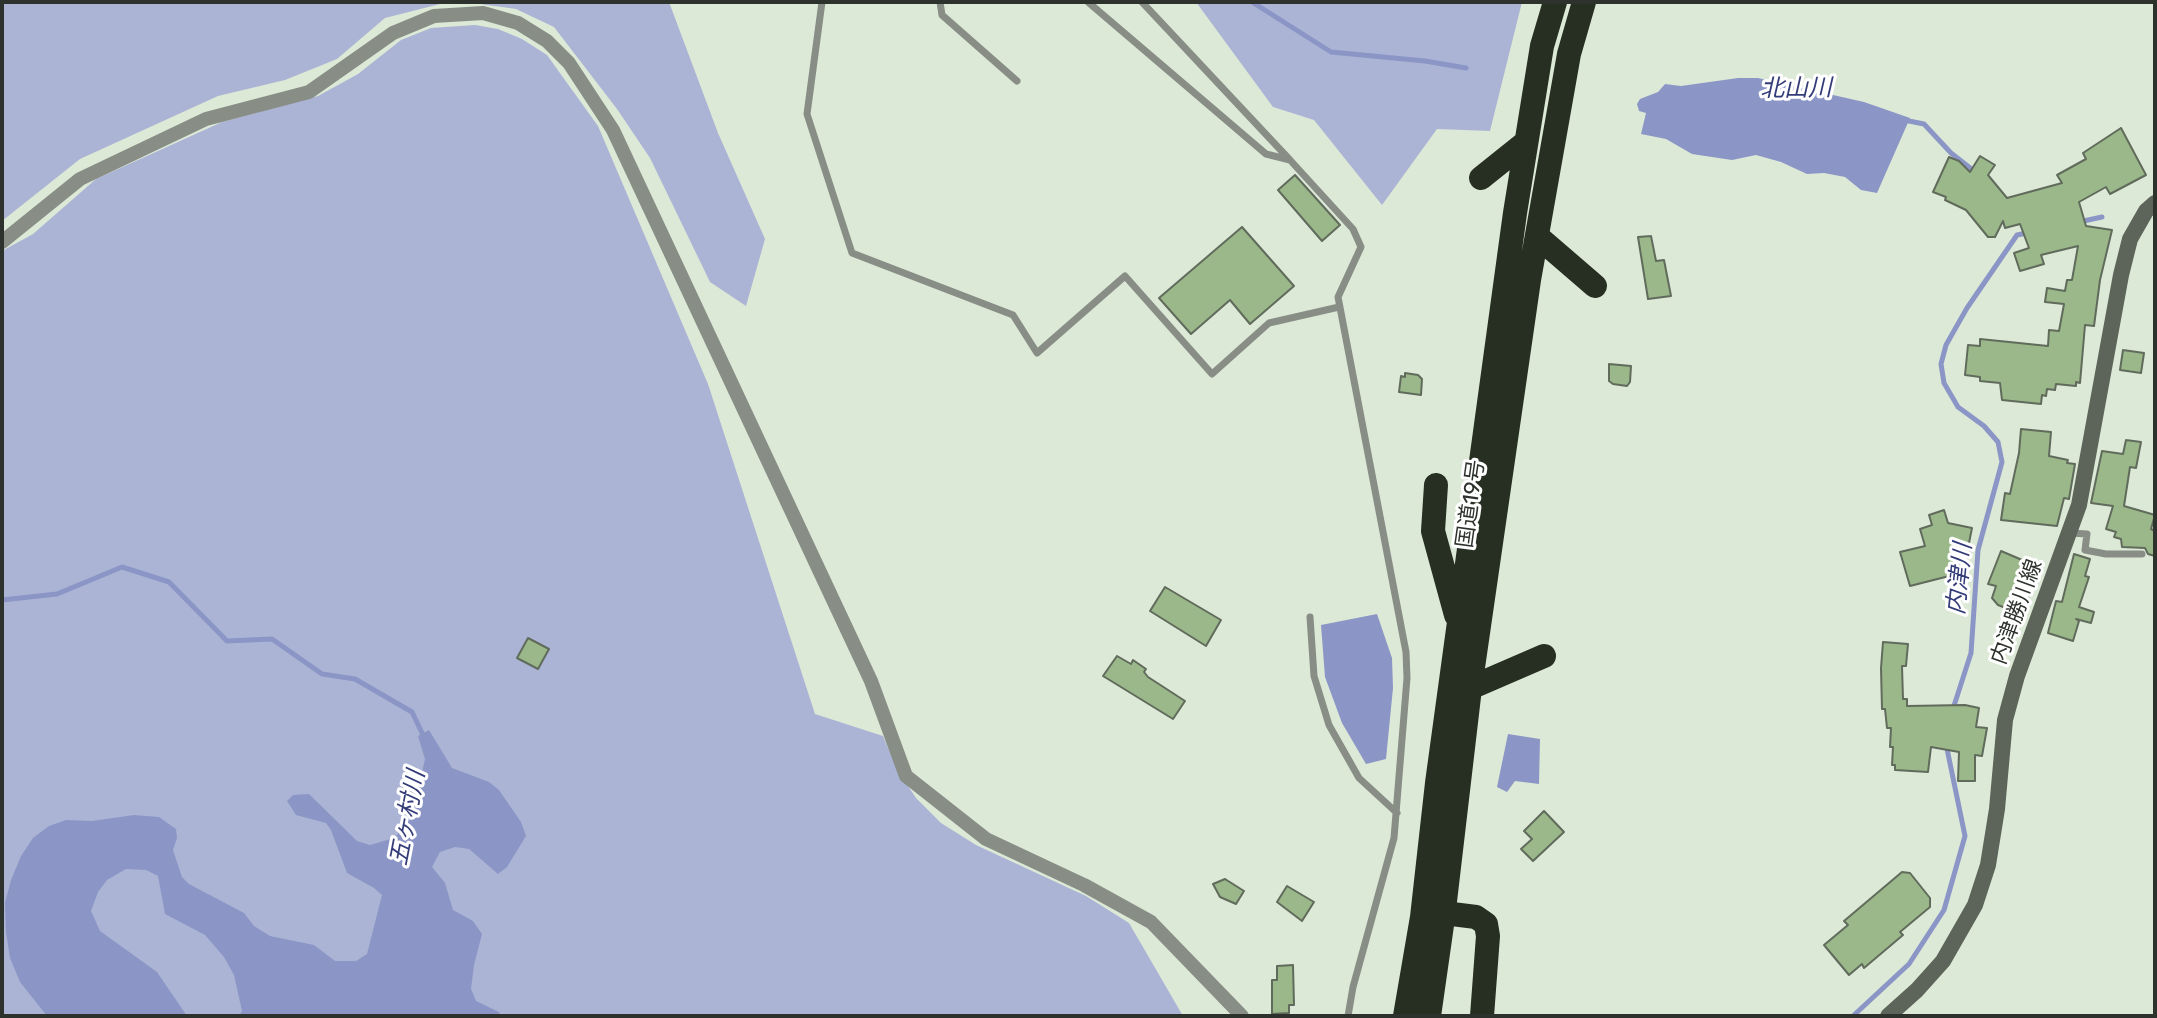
<!DOCTYPE html>
<meta charset="utf-8">
<style>
body{margin:0}
#map{position:relative;width:2157px;height:1018px;overflow:hidden;background:#dde9d7;font-family:Rubik,sans-serif}
canvas{display:block}
.frame{position:absolute;inset:0;border:4px solid #2e322c;pointer-events:none}
</style>
<div id="map">
<canvas width="2157" height="1018"></canvas>
<div class="frame"></div>
</div>
<script>
const ctx = document.querySelector('canvas').getContext('2d');
ctx.lineJoin = 'round';
function paint(path, color) { ctx.fillStyle = color; ctx.fill(path, 'evenodd'); }
const shape = rows => new Path2D(rows.map(r => 'M' + r).join(''));
function stroke(path, color, width, dash) { ctx.strokeStyle = color; ctx.lineWidth = width; ctx.lineCap = dash ? 'butt' : 'round'; ctx.setLineDash(dash || []); ctx.stroke(path); }
function write(font, color, halo, rows, align = 'center') {
  ctx.font = font + ' Rubik,"Noto Sans JP",sans-serif'; ctx.lineWidth = 6; ctx.setLineDash([]); ctx.textBaseline = 'middle'; ctx.strokeStyle = halo; ctx.fillStyle = color; for (const [text, x, y, turn = 0] of rows) {
    ctx.save(); ctx.translate(x, y); ctx.rotate((+turn || 0) * Math.PI / 180); ctx.textAlign = isNaN(turn) ? turn : align; if (halo) ctx.strokeText(text, 0, 0); ctx.fillText(text, 0, 0); ctx.restore();
  }
}
const green = shape([
 [2,2,448,2,385,18,337,59,285,80,218,96,80,159,2,221],
 [466,2,669,2,718,133,765,239,746,306,710,282,650,158,617,109,554,27,516,9],
 [1196,2,1522,2,1490,131,1437,129,1382,205,1314,120,1273,107],
 [475,25,498,29,522,39,547,55,598,126,708,384,815,714,883,736,898,771,916,798,941,823,976,845,1086,896,1129,923,1183,1016,2,1016,2,251,33,234,96,179,222,122,318,96,358,74,401,40,431,28]
]);
const water = shape([
 [1738,78,1758,78,1864,102,1910,118,1877,193,1861,190,1845,177,1824,173,1807,174,1781,162,1756,155,1732,160,1692,154,1666,139,1641,134,1646,113,1639,111,1637,104,1640,99,1658,92,1665,84,1681,86],
 [1377,614,1392,658,1393,688,1386,759,1366,764,1342,723,1325,677,1321,625],
 [429,730,452,768,489,782,499,790,521,822,526,836,507,867,498,874,469,849,455,847,440,852,432,867,445,883,453,910,473,921,482,934,474,965,471,989,476,1001,499,1012,500,1016,239,1016,242,1011,234,975,224,957,205,935,165,914,158,876,146,870,126,869,107,880,98,892,91,911,100,931,157,972,187,1016,47,1016,20,982,10,958,6,932,5,903,11,880,21,856,33,838,49,826,66,820,92,821,134,815,159,817,176,829,177,838,173,850,182,877,189,884,244,913,254,926,270,936,314,945,335,961,356,961,367,954,382,895,374,888,347,873,331,830,326,823,296,815,287,801,293,795,309,794,357,841,370,845,394,838,402,830,420,781,425,759,418,736],
 [1508,734,1540,739,1539,784,1515,781,1507,792,1497,787]
]);
const stream = shape([
 [1252,2,1331,52,1425,61,1466,68],
 [1904,120,1924,124,1951,153,1974,171],
 [2079,222,2102,217],
 [2,600,57,594,122,567,169,582,227,641,272,639,322,674,355,679,412,712,424,737],
 [1952,712,1971,653,1978,550,2002,462,1998,442,1984,426,1958,407,1944,383,1941,364,1946,345,1967,308,2017,235,2027,233],
 [1853,1016,1909,964,1944,910,1965,836,1946,744]
]);
const building = shape([
 [2121,128,2146,175,2110,194,2106,187,2079,202,2086,226,2112,230,2100,280,2094,326,2085,325,2080,383,2076,382,2076,386,2056,384,2055,390,2047,389,2046,396,2042,395,2041,404,2002,400,2000,383,1980,381,1980,377,1965,375,1968,345,1980,346,1980,339,2048,346,2049,330,2059,331,2064,304,2045,302,2047,288,2065,291,2067,280,2072,280,2078,246,2041,255,2044,264,2020,271,2014,253,2029,248,2020,224,2005,228,2003,221,1995,237,1988,237,1966,210,1945,200,1946,197,1933,192,1949,157,1959,161,1970,172,1980,156,1995,165,1988,175,2007,198,2062,183,2057,175,2086,159,2083,153,2121,128],
 [1295,175,1340,225,1322,241,1278,190,1295,175],
 [1242,227,1294,286,1250,324,1230,300,1191,334,1159,298,1242,227],
 [1651,236,1656,261,1664,260,1671,296,1648,299,1638,237,1651,236],
 [2123,350,2144,353,2141,373,2120,370,2123,350],
 [1609,364,1631,366,1630,382,1627,386,1613,384,1609,381,1609,364],
 [1405,373,1418,375,1422,379,1421,395,1399,392,1401,376,1405,377,1405,373],
 [2021,429,2051,432,2049,456,2068,460,2067,463,2075,464,2069,499,2064,498,2057,526,2001,520,2005,493,2010,494,2019,453,2021,429],
 [2126,440,2141,442,2136,468,2130,467,2124,506,2155,515,2151,529,2155,531,2155,556,2148,554,2145,548,2122,547,2121,539,2114,537,2116,532,2106,529,2113,506,2091,503,2102,451,2123,454,2126,440],
 [1944,510,1948,523,1972,528,1969,543,1971,555,1957,558,1961,573,1910,586,1900,552,1925,546,1920,529,1932,525,1929,515,1944,510],
 [2001,551,2041,568,2021,614,1998,605,1992,598,1996,586,1988,584,2001,551],
 [2074,554,2090,559,2085,576,2089,577,2079,607,2094,612,2091,623,2076,619,2079,621,2073,641,2048,633,2056,601,2062,602,2074,554],
 [1165,587,1221,620,1206,646,1150,611,1165,587],
 [528,638,549,649,538,669,517,658,528,638],
 [1883,642,1908,644,1906,666,1902,666,1903,699,1907,699,1907,706,1965,705,1979,708,1976,727,1987,728,1982,756,1975,755,1975,781,1958,781,1959,752,1931,747,1928,772,1895,770,1895,765,1892,765,1893,747,1890,747,1891,728,1887,728,1885,709,1882,709,1881,668,1883,642],
 [1117,656,1131,664,1133,660,1146,669,1144,672,1148,677,1185,701,1173,719,1103,676,1117,656],
 [1544,811,1564,832,1533,861,1521,849,1532,839,1524,831,1544,811],
 [1902,872,1910,873,1930,898,1930,907,1900,932,1903,935,1864,968,1862,964,1849,975,1824,945,1848,925,1844,921,1902,872],
 [1225,879,1244,891,1236,904,1220,897,1213,884,1225,879],
 [1287,886,1314,902,1302,921,1277,902,1287,886],
 [1293,965,1294,1005,1289,1005,1289,1013,1272,1014,1272,980,1277,980,1277,966,1293,965]
]);
const lane = shape([
 [822,2,807,114,852,253,1013,315,1037,353,1125,276,1212,374,1269,323,1339,307],
 [940,2,942,15,1017,81],
 [1088,2,1266,154,1290,160,1353,229,1361,247,1338,297,1406,652,1407,678,1394,838,1353,987,1348,1016],
 [1142,2,1290,160],
 [2071,533,2087,534,2085,550,2106,554,2142,554],
 [1310,617,1314,676,1329,725,1359,778,1397,813]
]);
const street = shape([
 [2,242,80,179,206,119,309,92,393,33,434,16,483,13,518,23,547,41,569,63,613,130,871,681,906,776,986,839,1084,885,1151,922,1242,1016]
]);
const secondary = shape([
 [1888,1016,1917,990,1943,961,1975,905,1988,865,1997,809,2005,720,2017,676,2079,505,2121,275,2130,239,2146,211,2155,203]
]);
const highway = shape([
 [1481,178,1526,142],
 [1537,236,1595,286],
 [1436,485,1433,531,1456,615],
 [1470,688,1544,656],
 [1444,913,1476,917,1486,924,1488,936,1482,1016],
 [1405,1016,1422,917,1437,783,1515,213,1542,46,1555,2],
 [1429,1016,1443,918,1470,688,1529,280,1569,54,1584,2]
]);
const streetNames = [
 ["国道19号",1471,504,-82],
 ["内津勝川線",2017,612,-70]
];
const waterNames = [
 ["北山川",1796,89,-1],
 ["内津川",1960,579,-84],
 ["五ヶ村川",408,818,-79]
];
paint(green, '#abb4d5');
paint(water, '#8b96c6');
stroke(stream, '#8b96c6', 5);
paint(building, '#9ab88a');
stroke(building, '#616b5c', 2);
stroke(lane, '#888d86', 7);
stroke(street, '#888d86', 14);
stroke(secondary, '#5d6459', 16);
stroke(highway, '#262f21', 24);
write('22px', '#2e322c', '#fff', streetNames);
write('italic 24px', '#333c78', '#fff', waterNames);
</script>
